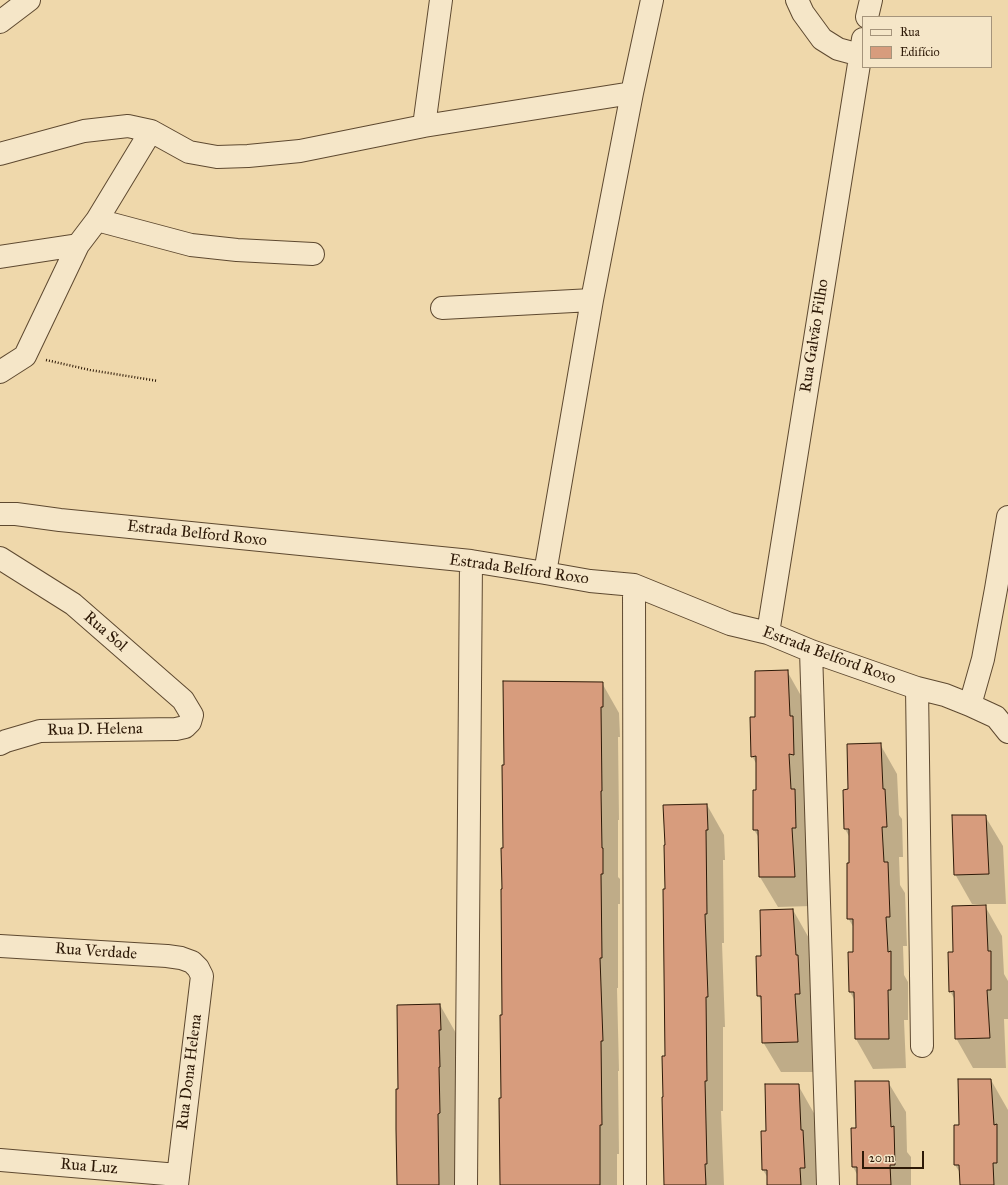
<!DOCTYPE html>
<meta charset="utf-8">
<style>
body{margin:0}
#map{position:relative;width:1008px;height:1185px;overflow:hidden;background:#efd8ab;font-family:"IM FELL Great Primer",serif}
canvas{display:block}
.legend{position:absolute;left:862px;top:16px;width:130px;height:52px;box-sizing:border-box;background:#f5e6c8;border:1px solid #a5947b;margin:0;padding:5px 7px;list-style:none;font-size:12px;color:#2d1907}
.legend li{display:flex;align-items:center;gap:8px;height:20px}
.legend b{width:20px;border:1px solid #a5947b}
.scale{position:absolute;left:862px;top:1151px;width:62px;height:18px;box-sizing:border-box;border:2px solid #2d1907;border-top:0;padding-left:5px;font-size:12px;line-height:14px;white-space:nowrap;color:#2d1907;-webkit-text-stroke:3px #f5e6c8;paint-order:stroke}
</style>
<div id="map">
<canvas width="1008" height="1185"></canvas>
<ul class="legend">
<li><b style="height:5px;background:#f5e6c8"></b>Rua</li>
<li><b style="height:11px;background:#d79c7d"></b>Edifício</li>
</ul>
<div class="scale">20 m</div>
</div>
<script>
const ctx = document.querySelector('canvas').getContext('2d');
ctx.lineJoin = 'round';
function paint(path, color) { ctx.fillStyle = color; ctx.fill(path, 'evenodd'); }
const shape = rows => new Path2D(rows.map(r => 'M' + r).join(''));
function stroke(path, color, width, dash) { ctx.strokeStyle = color; ctx.lineWidth = width; ctx.lineCap = dash ? 'butt' : 'round'; ctx.setLineDash(dash || []); ctx.stroke(path); }
function write(font, color, halo, rows, align = 'center') {
  ctx.font = font + ' "IM FELL Great Primer",serif'; ctx.lineWidth = 4; ctx.setLineDash([]); ctx.textBaseline = 'middle'; ctx.strokeStyle = halo; ctx.fillStyle = color; for (const [text, x, y, turn = 0] of rows) {
    ctx.save(); ctx.translate(x, y); ctx.rotate((+turn || 0) * Math.PI / 180); ctx.textAlign = isNaN(turn) ? turn : align; if (halo) ctx.strokeText(text, 0, 0); ctx.fillText(text, 0, 0); ctx.restore();
  }
}
const shadow = shape([
 [787,671,804,701,811,906,778,907,760,877,760,839,754,830,757,791,757,765,752,756,756,718],
 [602,683,619,713,620,737,618,737,619,820,618,820,618,877,620,879,620,904,618,904,618,988,617,988,619,1071,618,1071,619,1154,617,1154,617,1185,501,1185,503,1016],
 [880,744,897,774,899,815,902,819,903,857,899,857,900,885,905,893,907,946,903,946,904,975,908,982,908,1020,904,1020,906,1068,873,1069,856,1039,855,1001,850,992,854,953,854,928,848,918,850,864,850,838,845,829,849,790],
 [707,805,724,835,725,860,723,860,724,943,722,943,725,1027,723,1027,723,1111,721,1111,724,1185,664,1185,666,1057,666,890],
 [985,816,1003,846,1006,904,972,904,955,874],
 [985,906,1002,936,1004,974,1008,981,1008,1019,1004,1019,1006,1068,973,1068,956,1038,955,1000,950,991,954,953],
 [793,910,810,940,816,1023,812,1023,814,1072,781,1072,763,1042,763,1003,758,995,762,957],
 [440,1005,457,1035,457,1097,456,1097,456,1143,455,1143,455,1185,398,1185,399,1090],
 [991,1080,1008,1110,1008,1185,961,1185,961,1174,955,1165,960,1126],
 [888,1082,906,1112,907,1152,911,1157,911,1185,858,1185,858,1176,853,1167,857,1129],
 [798,1085,815,1115,821,1185,768,1185,768,1178,763,1170,767,1132]
]);
const building = shape([
 [788,670,790,716,793,716,794,755,789,754,791,789,795,789,796,828,792,828,795,877,759,877,758,830,753,830,753,790,756,790,756,756,751,757,750,717,755,717,755,671,788,670],
 [503,681,603,682,603,707,601,707,602,791,601,791,602,848,603,848,603,874,601,874,602,958,600,958,603,1041,601,1041,602,1125,600,1125,600,1185,500,1185,499,1098,501,1098,500,1015,502,1015,501,889,502,889,501,848,503,848,502,765,504,765,503,681],
 [881,743,883,789,885,789,887,827,882,827,884,862,888,862,890,917,886,917,888,952,891,951,891,990,888,990,889,1039,855,1039,854,992,849,992,848,952,853,952,853,919,847,919,847,863,849,863,849,829,844,829,843,790,848,789,847,744,881,743],
 [707,804,708,830,706,830,707,914,705,914,708,997,706,997,707,1081,705,1081,707,1164,705,1164,706,1185,664,1185,662,1097,663,1097,662,1056,665,1056,663,889,665,889,664,845,665,845,663,805,707,804],
 [952,815,986,815,989,874,954,875,952,815],
 [986,905,988,951,991,951,991,990,987,990,990,1038,955,1039,954,991,949,992,948,952,953,952,952,906,986,905],
 [793,909,796,955,798,955,800,994,795,994,798,1042,762,1043,761,996,757,996,756,956,761,956,760,910,793,909],
 [440,1004,441,1030,439,1030,440,1067,439,1067,440,1113,438,1114,439,1185,397,1185,396,1129,396,1089,398,1089,397,1005,440,1004],
 [958,1079,991,1079,994,1125,997,1124,997,1163,993,1163,994,1185,960,1185,959,1165,954,1165,954,1125,959,1125,958,1079],
 [855,1081,889,1081,891,1127,894,1126,895,1165,890,1165,891,1185,857,1185,857,1167,852,1167,851,1128,856,1128,855,1081],
 [765,1084,799,1084,801,1130,803,1130,805,1168,800,1168,801,1185,767,1185,767,1170,762,1170,761,1131,766,1131,765,1084]
]);
const path = shape([
 [46,360,90,370,158,381]
]);
const minor = shape([
 [797,0,803,13,822,39,838,49,860,55],
 [867,17,871,0],
 [0,22,29,0],
 [424,126,441,0],
 [0,154,84,131,128,126,151,131,189,152,217,157,248,156,300,151,424,126,632,93],
 [97,220,151,131],
 [0,257,78,245,97,220,191,245,237,250,313,254],
 [442,308,592,300],
 [0,372,25,356,78,245],
 [0,514,16,514,60,520,471,561,545,573,590,581,634,585,730,624,768,633,811,651,917,688,945,695,970,705,996,717,1008,732],
 [0,558,73,604,183,700,192,715,190,722,185,727,176,729,40,731,6,741,0,744],
 [545,573,592,300,632,93,652,0],
 [634,585,635,1185],
 [768,633,863,39],
 [811,651,828,1185],
 [917,688,922,1046],
 [970,705,983,659,996,589,1008,517],
 [0,946,167,956,181,958,192,962,198,968,202,976,177,1185],
 [0,1160,178,1175],
 [466,1185,471,561]
]);
const streetNames = [
 ["Rua Galvão Filho",815,336,-81],
 ["Estrada Belford Roxo",197,534,6],
 ["Estrada Belford Roxo",519,570,8],
 ["Rua Sol",105,632,41],
 ["Estrada Belford Roxo",829,656,20],
 ["Rua D. Helena",95,730,-1],
 ["Rua Verdade",96,952,4],
 ["Rua Dona Helena",190,1072,-83],
 ["Rua Luz",89,1167,5]
];
paint(shadow, '#0003');
paint(building, '#d79c7d');
stroke(building, '#2d1907', 1);
stroke(minor, '#5e4930', 24);
stroke(path, '#2d1907', 2.5, [1, 2]);
stroke(minor, '#f5e6c8', 22);
write('16px', '#2d1907', '#f5e6c8', streetNames);
</script>
